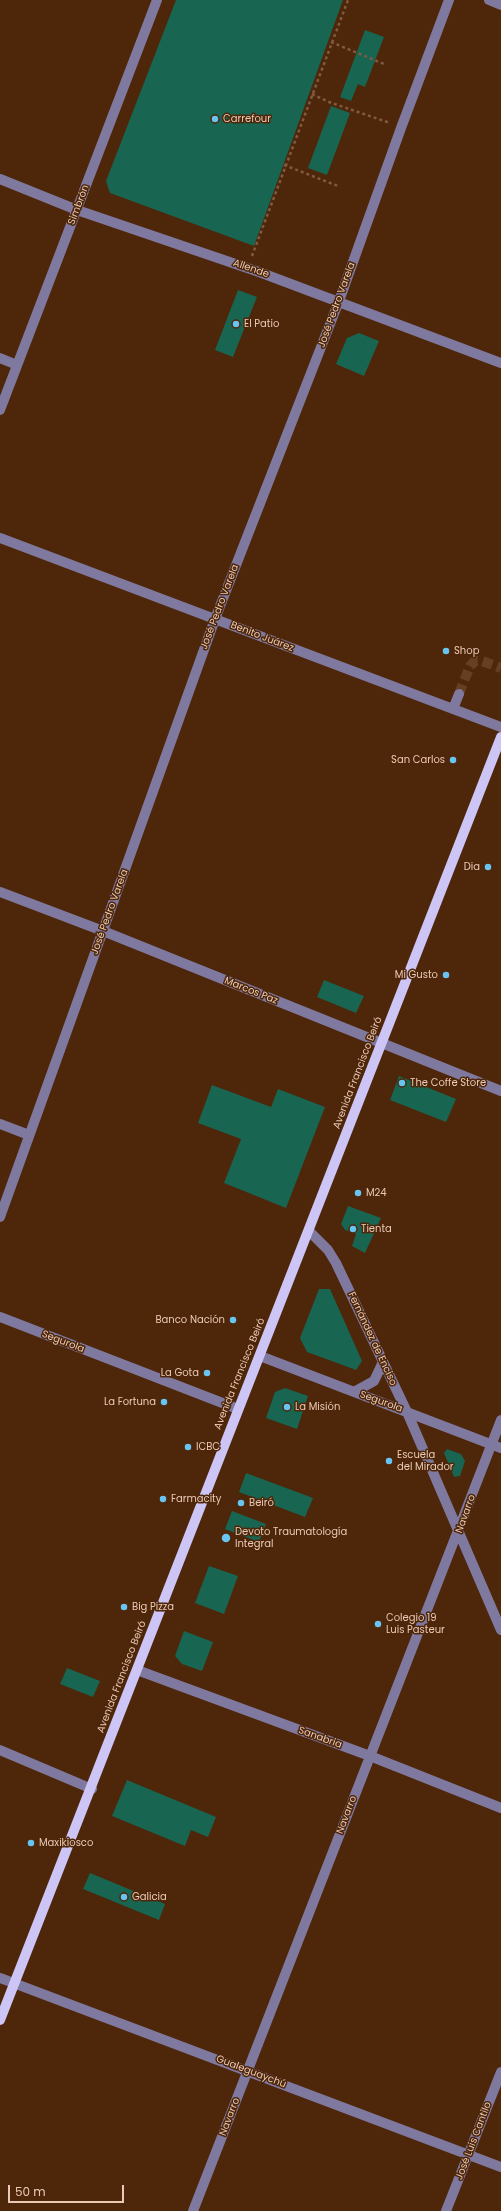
<!DOCTYPE html>
<meta charset="utf-8">
<style>
body{margin:0}
#map{position:relative;width:501px;height:2211px;overflow:hidden;background:#4e2609;font-family:Poppins,sans-serif}
canvas{display:block}
.scale{position:absolute;left:8px;top:2185px;width:116px;height:18px;box-sizing:border-box;border:2px solid #eacab7;border-top:0;padding-left:5px;font-size:12px;line-height:14px;white-space:nowrap;color:#eacab7;-webkit-text-stroke:3px #4e2609;paint-order:stroke}
</style>
<div id="map">
<canvas width="501" height="2211"></canvas>
<div class="scale">50 m</div>
</div>
<script>
const ctx = document.querySelector('canvas').getContext('2d');
ctx.lineJoin = 'round';
function paint(path, color) { ctx.fillStyle = color; ctx.fill(path, 'evenodd'); }
const shape = rows => new Path2D(rows.map(r => 'M' + r).join(''));
function stroke(path, color, width, dash) { ctx.strokeStyle = color; ctx.lineWidth = width; ctx.lineCap = dash ? 'butt' : 'round'; ctx.setLineDash(dash || []); ctx.stroke(path); }
function write(font, color, halo, rows, align = 'center') {
  ctx.font = font + ' Poppins,sans-serif'; ctx.lineWidth = 3; ctx.setLineDash([]); ctx.textBaseline = 'middle'; ctx.strokeStyle = halo; ctx.fillStyle = color; for (const [text, x, y, turn = 0] of rows) {
    ctx.save(); ctx.translate(x, y); ctx.rotate((+turn || 0) * Math.PI / 180); ctx.textAlign = isNaN(turn) ? turn : align; if (halo) ctx.strokeText(text, 0, 0); ctx.fillText(text, 0, 0); ctx.restore();
  }
}
const building = shape([
 [176,0,343,0,254,246,110,193,106,181],
 [365,30,384,37,365,87,358,84,351,101,340,97],
 [331,106,350,113,327,175,308,168],
 [238,290,257,297,233,357,215,350],
 [359,333,379,341,364,376,336,364,347,338],
 [324,980,364,996,356,1013,317,997],
 [399,1076,456,1099,446,1122,390,1100],
 [212,1085,271,1107,278,1089,325,1107,286,1208,224,1183,241,1139,198,1123],
 [348,1206,381,1218,365,1253,352,1246,356,1234,345,1230,341,1224],
 [319,1289,330,1289,362,1361,356,1370,307,1352,300,1338],
 [285,1388,308,1396,297,1429,266,1418,275,1392],
 [447,1449,461,1454,465,1461,460,1476,454,1477,444,1453],
 [246,1473,313,1498,305,1517,239,1492],
 [232,1511,266,1524,259,1542,225,1529],
 [209,1566,238,1576,224,1614,195,1603],
 [184,1631,213,1642,202,1671,182,1664,175,1656],
 [67,1668,100,1681,93,1697,60,1684],
 [127,1780,216,1817,208,1837,191,1830,185,1846,112,1816],
 [90,1873,165,1904,159,1920,83,1889]
]);
const minorTunnel = shape([
 [459,694,470,666,475,661,482,661,501,668]
]);
const path = shape([
 [331,42,384,64],
 [312,94,329,102,390,123],
 [284,165,338,186],
 [252,256,348,0]
]);
const minor = shape([
 [489,0,501,5],
 [0,179,77,210,259,272,501,363],
 [0,358,17,365],
 [0,410,157,0],
 [0,538,501,727],
 [453,709,459,694],
 [0,892,103,931,501,1091],
 [0,1124,29,1135],
 [0,1217,215,619,339,301,401,128,449,0],
 [309,1231,328,1250,336,1263,407,1412,501,1630],
 [0,1317,238,1409],
 [260,1356,501,1448],
 [354,1392,374,1381,383,1362],
 [137,1670,370,1756,501,1808],
 [0,1750,92,1789],
 [0,1978,501,2167],
 [193,2211,501,1420],
 [446,2211,501,2072]
]);
const major = shape([
 [0,2020,501,737]
]);
const markers = [
 [215,119,4,"#68c4f0"],
 [236,324,4,"#68c4f0"],
 [446,651,4,"#68c4f0"],
 [453,760,4,"#68c4f0"],
 [488,867,4,"#68c4f0"],
 [446,975,4,"#68c4f0"],
 [402,1083,4,"#68c4f0"],
 [358,1193,4,"#68c4f0"],
 [353,1229,4,"#68c4f0"],
 [233,1320,4,"#68c4f0"],
 [207,1373,4,"#68c4f0"],
 [164,1402,4,"#68c4f0"],
 [287,1407,4,"#68c4f0"],
 [188,1447,4,"#68c4f0"],
 [389,1461,4,"#68c4f0"],
 [163,1499,4,"#68c4f0"],
 [241,1503,4,"#68c4f0"],
 [226,1538,5,"#68c4f0"],
 [124,1607,4,"#68c4f0"],
 [378,1624,4,"#68c4f0"],
 [31,1843,4,"#68c4f0"],
 [124,1897,4,"#68c4f0"]
];
const poiNames = [
 ["Carrefour",223,119],
 ["El Patio",244,324],
 ["Shop",454,651],
 ["San Carlos",445,760,"right"],
 ["Dia",480,867,"right"],
 ["Mi Gusto",438,975,"right"],
 ["The Coffe Store",410,1083],
 ["M24",366,1193],
 ["Tienta",361,1229],
 ["Banco Nación",225,1320,"right"],
 ["La Gota",199,1373,"right"],
 ["La Fortuna",156,1402,"right"],
 ["La Misión",295,1407],
 ["ICBC",196,1447],
 ["Escuela",397,1455],
 ["del Mirador",397,1467],
 ["Farmacity",171,1499],
 ["Beiró",249,1503],
 ["Devoto Traumatología",235,1532],
 ["Integral",235,1544],
 ["Big Pizza",132,1607],
 ["Colegio 19",386,1618],
 ["Luis Pasteur",386,1630],
 ["Maxikiosco",39,1843],
 ["Galicia",132,1897]
];
const streetNames = [
 ["Simbrón",79,205,-69],
 ["Allende",251,269,19],
 ["José Pedro Varela",337,305,-70],
 ["José Pedro Varela",220,607,-69],
 ["Benito Juárez",262,637,21],
 ["José Pedro Varela",110,912,-70],
 ["Marcos Paz",251,991,22],
 ["Avenida Francisco Beiró",358,1073,-69],
 ["Fernández de Enciso",372,1339,65],
 ["Segurola",63,1342,21],
 ["Avenida Francisco Beiró",240,1374,-68],
 ["Segurola",381,1402,20],
 ["Navarro",466,1514,-70],
 ["Avenida Francisco Beiró",122,1677,-69],
 ["Sanabria",320,1738,20],
 ["Navarro",347,1815,-69],
 ["Gualeguaychú",251,2072,21],
 ["Navarro",230,2117,-69],
 ["José Luis Cantilo",474,2141,-69]
];
paint(building, '#186552');
stroke(minorTunnel, '#653f23', 10, [10, 5]);
stroke(path, '#805b41', 2.5, [3, 3]);
stroke(minor, '#7f79a0', 10);
stroke(major, '#ccc5f6', 10);
for (const [x, y, r, color] of markers) { const dot = new Path2D(); dot.arc(x, y, r, 0, 2 * Math.PI); ctx.fillStyle = color; ctx.fill(dot); stroke(dot, '#4e2609', 1.5); }
write('10px', '#eacab7', '#4e2609', poiNames, 'left');
write('10px', '#eacab7', '#4e2609', streetNames);
</script>
